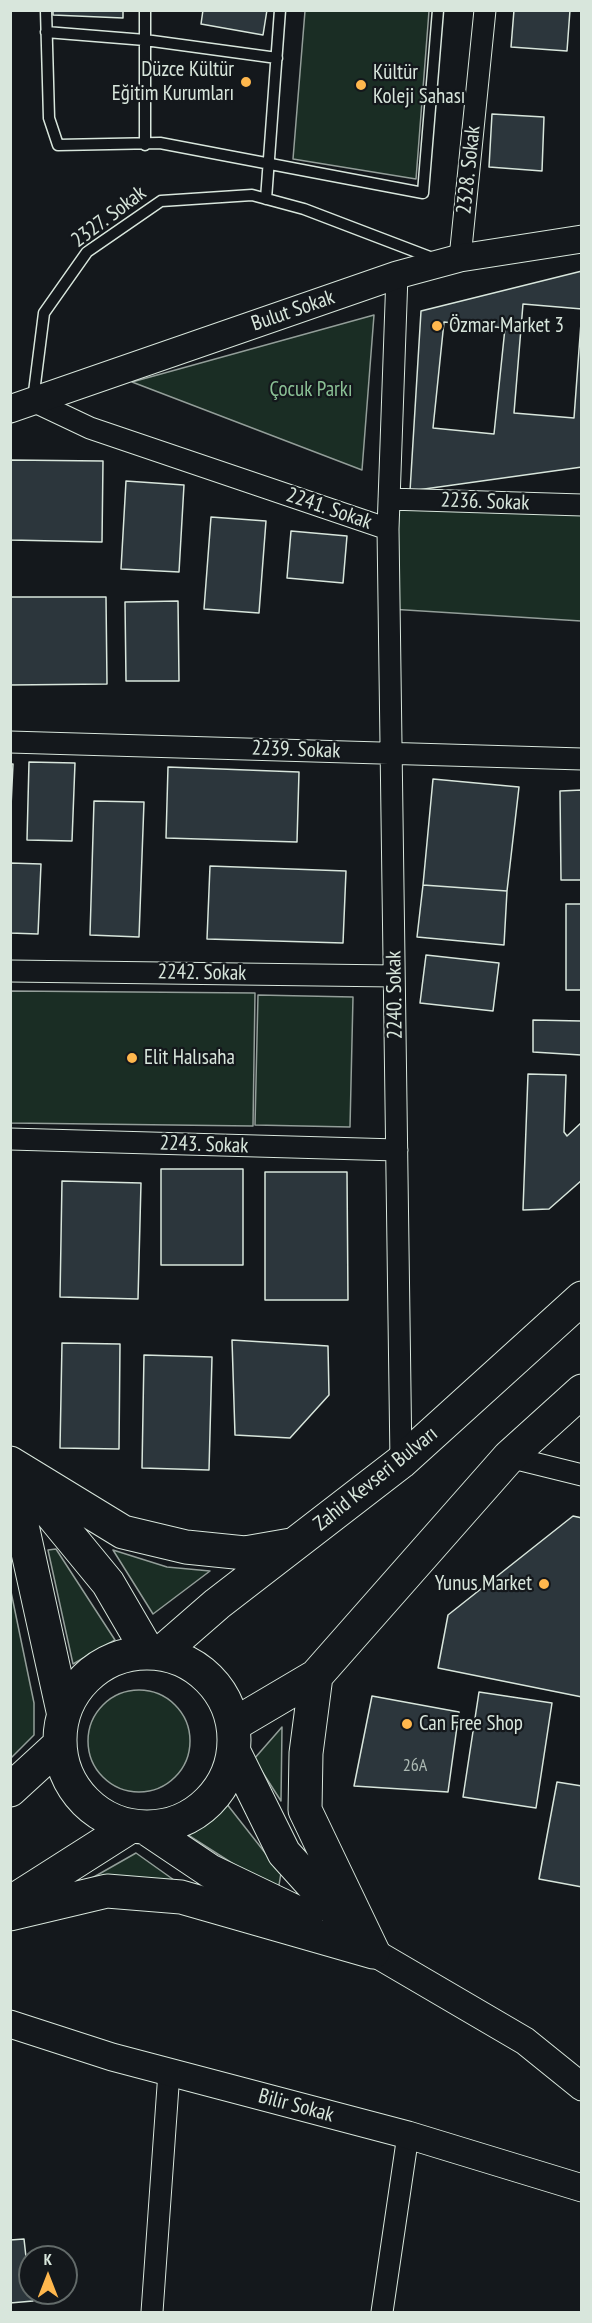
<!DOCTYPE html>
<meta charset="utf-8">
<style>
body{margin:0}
#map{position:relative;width:592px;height:2323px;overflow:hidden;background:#14181c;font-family:"PT Sans Narrow",sans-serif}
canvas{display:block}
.frame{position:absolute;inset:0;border:12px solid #d8e6dc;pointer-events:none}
.north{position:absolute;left:18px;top:2245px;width:60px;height:60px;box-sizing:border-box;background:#14181c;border:2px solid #626a69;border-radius:50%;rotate:0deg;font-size:16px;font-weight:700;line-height:24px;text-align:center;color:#d8e6dc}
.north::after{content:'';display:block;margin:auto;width:21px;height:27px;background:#ffb74d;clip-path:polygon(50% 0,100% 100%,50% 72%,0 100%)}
</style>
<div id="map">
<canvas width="592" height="2323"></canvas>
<div class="frame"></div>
<div class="north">K</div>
</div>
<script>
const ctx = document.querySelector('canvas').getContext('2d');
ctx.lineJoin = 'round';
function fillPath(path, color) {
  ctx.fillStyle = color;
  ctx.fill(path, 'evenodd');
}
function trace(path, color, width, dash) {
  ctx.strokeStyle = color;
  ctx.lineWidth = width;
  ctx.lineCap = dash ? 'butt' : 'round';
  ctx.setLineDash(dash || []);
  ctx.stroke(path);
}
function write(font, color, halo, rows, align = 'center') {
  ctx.font = font + ' "PT Sans Narrow",sans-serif';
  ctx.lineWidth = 4.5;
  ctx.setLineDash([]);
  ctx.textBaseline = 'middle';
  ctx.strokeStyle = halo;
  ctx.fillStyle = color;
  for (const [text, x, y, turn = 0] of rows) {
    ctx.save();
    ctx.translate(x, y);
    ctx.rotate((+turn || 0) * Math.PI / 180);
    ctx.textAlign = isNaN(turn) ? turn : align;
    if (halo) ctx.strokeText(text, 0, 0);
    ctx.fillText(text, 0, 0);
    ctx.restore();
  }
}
const green = new Path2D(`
 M305,11H429L416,179L293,159Z
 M374,315L362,470L132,382Z
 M389,499L581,505V621L390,609Z
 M11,991L255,993L253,1126L11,1123Z
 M258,995L353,997L350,1127L255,1125Z
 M56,1549L115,1640L73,1664L48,1550Z
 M113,1550L167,1567L210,1571L153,1614Z
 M10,1587L34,1703V1735L11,1758Z
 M88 1741a51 51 0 1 1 102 0a51 51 0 1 1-102 0Z
 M282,1727L281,1801L254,1759Z
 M226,1803L281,1873L279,1885L271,1888L188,1835Z
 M136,1853L174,1880L85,1882Z`);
const building = new Path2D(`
 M53,10H123V18L53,15Z
 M203,10H267L263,35L201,24Z
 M514,10H570L567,51L511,47Z
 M492,114L544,117L542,171L489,167Z
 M582,271V467L410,491L421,311Z
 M523,304L582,309L574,418L514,413Z
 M444,322L505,328L494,434L433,428Z
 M10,460L103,461L102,542L10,540Z
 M126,481L184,485L179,572L121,569Z
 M211,517L266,521L259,613L204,609Z
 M291,531L347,536L343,583L287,578Z
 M10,597H106L107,684L10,685Z
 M178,601L179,681H126L125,602Z
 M29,762L75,763L72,841L27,840Z
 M10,764H13L10,828Z
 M168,767L299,772L297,842L166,838Z
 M433,779L519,787L507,891L423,885Z
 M582,790V880H561L560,791Z
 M94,801L144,802L139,937L90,935Z
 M10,863L41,864L38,934L10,933Z
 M210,866L346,871L343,943L207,939Z
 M423,885L507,891L504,945L417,937Z
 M566,904H582V990H566Z
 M426,955L499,963L493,1011L420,1003Z
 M533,1020L582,1021V1061L581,1055L533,1052Z
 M528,1074L566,1075L564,1132L567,1136L582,1122V1180L549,1209L523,1210Z
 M161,1169H243V1265H161Z
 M265,1172H347L348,1300H265Z
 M62,1181L141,1183L138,1299L60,1297Z
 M232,1340L328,1346L329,1395L290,1438L235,1435Z
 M62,1343L120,1344L119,1449L60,1448Z
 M144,1355L212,1357L209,1470L142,1468Z
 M573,1516L582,1518V1697L438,1668L448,1615Z
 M479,1692L552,1703L536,1808L463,1797Z
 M372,1696L459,1712L448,1792L354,1786Z
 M557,1782L582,1786V1887L539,1879Z
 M24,2239L30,2293H32L33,2301L10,2303V2240Z`);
const service = new Path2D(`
 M46,10L49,118L58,145L160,143L423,193L438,10
 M46,32L145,40L277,58
 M145,145V10
 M266,199L280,10
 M33,400L44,313L87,252L161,201L252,195L304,209L435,259`);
const minor = new Path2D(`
 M460,258L485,10
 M33,401L90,428L388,529L397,275
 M389,499L582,505
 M388,529L401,1462
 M10,742L582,759
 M10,971L394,976
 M10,1139L397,1150
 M509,1457L582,1475
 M152,2312L169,2072
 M382,2312L408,2135`);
const tertiary = new Path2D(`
 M10,409L397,275L460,258L582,239
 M373,1952L525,2041L582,2087
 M10,2024L112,2057L408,2135L582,2188`);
const primary = new Path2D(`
 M10,1463L123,1532L186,1547L245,1553L291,1545
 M10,1471L63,1711
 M25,1482L108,1583L147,1650
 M163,1651L217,1604L401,1462L582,1298
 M60 1740a87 87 0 1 1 174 0a87 87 0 1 1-174 0Z
 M316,1676L306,1753L305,1810L373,1952
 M233,1725L316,1676L509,1457L582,1391
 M234,1752L284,1853L348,1924
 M10,1790L58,1746
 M146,1828L210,1871L306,1917
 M10,1903L131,1826
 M10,1914L107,1891L181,1897L373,1952`);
const markers = [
 [246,82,6,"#ffb74d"],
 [361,85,6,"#ffb74d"],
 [437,326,6,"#ffb74d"],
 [132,1058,6,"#ffb74d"],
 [544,1584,6,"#ffb74d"],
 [407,1724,6,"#ffb74d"]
];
const numberNames = [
 ["26A",415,1766]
];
const poiNames = [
 ["Düzce Kültür",234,70,"right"],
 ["Eğitim Kurumları",234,94,"right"],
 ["Kültür",373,73],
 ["Koleji Sahası",373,97],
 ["Özmar Market 3",449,326],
 ["Elit Halısaha",144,1058],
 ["Yunus Market",532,1584,"right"],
 ["Can Free Shop",419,1724]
];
const streetNames = [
 ["2328. Sokak",469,170,-84],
 ["2327. Sokak",109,217,-37],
 ["Bulut Sokak",293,311,-19],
 ["2236. Sokak",485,502,2],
 ["2241. Sokak",329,509,19],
 ["2239. Sokak",296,750,2],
 ["2242. Sokak",202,973,1],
 ["2240. Sokak",395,995,-91],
 ["2243. Sokak",204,1145,2],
 ["Zahid Kevseri Bulvarı",376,1479,-39],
 ["Bilir Sokak",296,2106,15]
];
const parkNames = [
 ["Çocuk Parkı",311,390]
];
fillPath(green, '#1a2d24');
trace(green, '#939e99', 1.5);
fillPath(building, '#2c363c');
trace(building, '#d8e6dc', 1.5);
trace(service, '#d8e6dc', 13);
trace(minor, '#d8e6dc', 23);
trace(tertiary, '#d8e6dc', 29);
trace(primary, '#d8e6dc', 35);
trace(service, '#14181c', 10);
trace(minor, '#14181c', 21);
trace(tertiary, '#14181c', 27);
trace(primary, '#14181c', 33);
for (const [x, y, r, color] of markers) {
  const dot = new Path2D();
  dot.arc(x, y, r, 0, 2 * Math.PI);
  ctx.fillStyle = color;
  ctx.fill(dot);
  trace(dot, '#14181c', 2);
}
write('18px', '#adbab4', null, numberNames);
write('21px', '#d8e6dc', '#14181c', poiNames, 'left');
write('21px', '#d8e6dc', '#14181c', streetNames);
write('21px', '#8ac095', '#14181c', parkNames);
</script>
